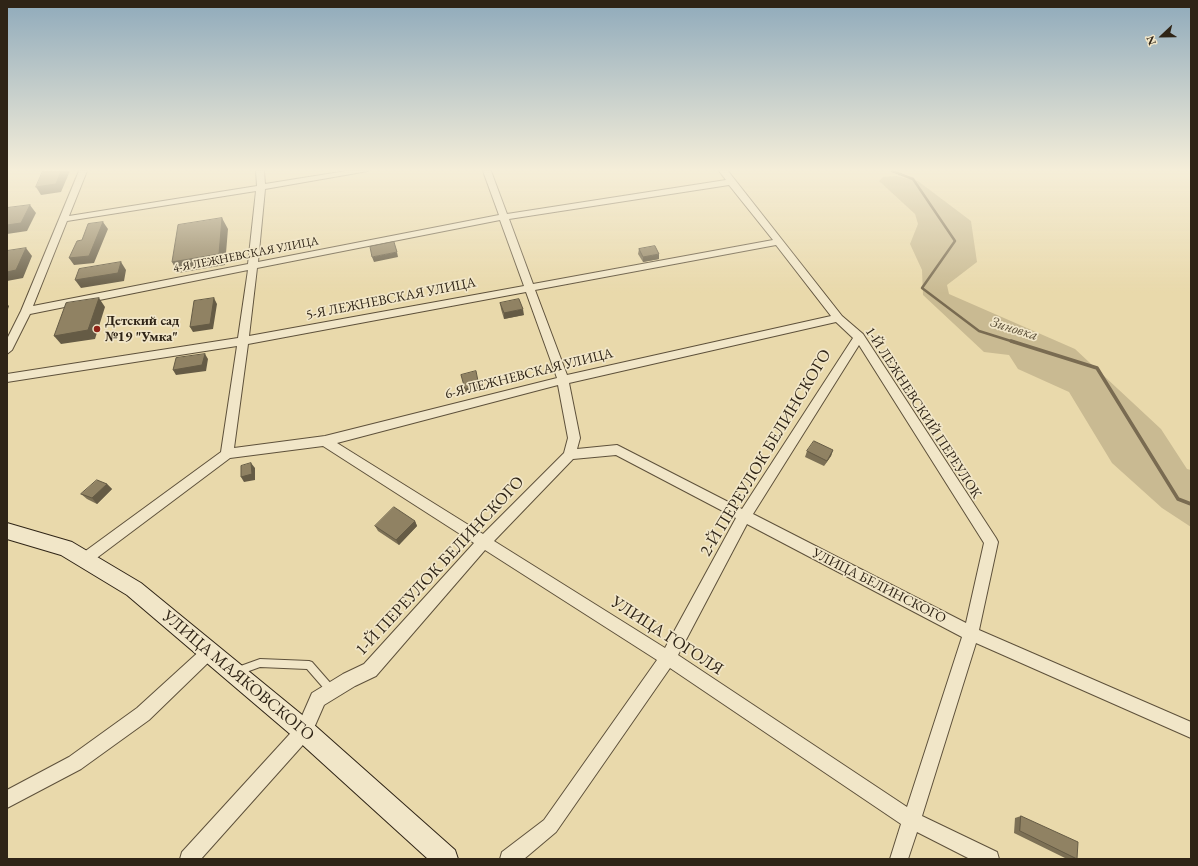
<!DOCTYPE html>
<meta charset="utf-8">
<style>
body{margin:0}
#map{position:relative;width:1198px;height:866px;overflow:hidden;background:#e9d9ab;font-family:"EB Garamond",serif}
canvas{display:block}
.frame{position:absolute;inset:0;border:8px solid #2f2416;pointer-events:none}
.north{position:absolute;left:1142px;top:16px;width:40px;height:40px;-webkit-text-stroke:3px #f1e6c8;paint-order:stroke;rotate:248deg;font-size:11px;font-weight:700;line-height:16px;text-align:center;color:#2f2416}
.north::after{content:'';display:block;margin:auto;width:14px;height:18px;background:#2f2416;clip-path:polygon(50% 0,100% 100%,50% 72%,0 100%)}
</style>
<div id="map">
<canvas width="1198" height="866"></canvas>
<div class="frame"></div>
<div class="north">N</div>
</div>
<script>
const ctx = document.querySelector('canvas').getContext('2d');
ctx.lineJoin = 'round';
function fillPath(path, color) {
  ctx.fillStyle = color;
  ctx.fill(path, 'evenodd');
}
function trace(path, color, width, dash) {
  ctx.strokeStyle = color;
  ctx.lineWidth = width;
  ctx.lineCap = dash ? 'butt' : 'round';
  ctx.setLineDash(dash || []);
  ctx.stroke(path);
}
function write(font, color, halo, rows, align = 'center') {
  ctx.font = font + ' "EB Garamond",serif';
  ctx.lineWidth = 3.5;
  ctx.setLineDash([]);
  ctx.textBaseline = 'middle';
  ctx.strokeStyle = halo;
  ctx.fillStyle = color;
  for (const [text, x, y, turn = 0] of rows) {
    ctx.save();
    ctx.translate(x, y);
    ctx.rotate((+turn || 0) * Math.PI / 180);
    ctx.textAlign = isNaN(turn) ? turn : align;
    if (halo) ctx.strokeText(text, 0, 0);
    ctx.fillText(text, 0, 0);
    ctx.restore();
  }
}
const green = new Path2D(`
 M897,176L918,181L971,221L977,262L947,285L949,294L1075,349L1161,429L1187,469L1191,470V527L1162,508L1112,463L1069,392L1018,369L1009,355L984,352L923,295L922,270L910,244L918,224L915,214L879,181L883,177Z`);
const streamFar1 = new Path2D(`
 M892,171L913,179L955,241L922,288L979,331L1014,342`);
const stream = new Path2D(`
 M1011,341L1097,368L1178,499L1191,504`);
const service = new Path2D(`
 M260,659L309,661L312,662L333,686L334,689L333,692L330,693L327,692L307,669L260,667L238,675L235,674L234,671L235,668Z`);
const minor = new Path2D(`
 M79,171H87L69,216L257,186L256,171H264L265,184L346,171H368L265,189L258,262L499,215L483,171H491L507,214L726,180L719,171H728L842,316L863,334L996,538L998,542L979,630L1191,722V738L976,643L922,816L997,852L999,859H970L917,832L908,859H890L901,824L670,668L556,832L524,859H500L502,852L544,820L657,660L485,550L376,676L355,686L324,705L310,737L201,859H180L182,852L298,725L312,693L343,674L364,664L474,543L323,446L230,458L90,563L85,565L80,563L78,559L80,555L221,452L237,346L7,382V374L238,338L248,270L30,314L12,350L7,354V339L21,311ZM729,185L773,240L533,284L509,219ZM256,191L248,264L33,306L67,221ZM500,220L524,286L249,336L257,268ZM776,245L831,316L567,375L535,290ZM526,292L557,378L325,436L234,448L248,344ZM836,322L853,338L742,509L621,447L617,445L577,449L580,438L569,383ZM859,345L984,543L966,623L753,514ZM558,385L568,438L564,453L483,534L337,443ZM616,455L736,518L665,648L494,541L573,459ZM747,524L962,637L907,807L678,655Z
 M209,644L214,647L217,652L214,657L149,720L81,769L7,808V790L69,757L137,708L204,647Z`);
const secondary = new Path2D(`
 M7,523L72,542L141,583L312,723L455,850L458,859H428L296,739L127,595L61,555L7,539Z`);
const wall = new Path2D(`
 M639,249L659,259L643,262L638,254Z
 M500,303L524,315L504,319L501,309Z
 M833,450L831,456L824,466L805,457L807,451Z
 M107,484L112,489L97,504L87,499L81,494Z
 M415,521L417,526L399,545L378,531L375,526Z
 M1021,816L1077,859H1067L1014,833L1015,818Z`);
const shadedWall = new Path2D(`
 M61,171H70L61,192L41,195L36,187Z
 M30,205L36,213L27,231L7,234V225Z
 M222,218L228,229L225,265L178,273L172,262Z
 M103,222L108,229L94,263L74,265L69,258Z
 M26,248L32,256L23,278L7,281V272Z
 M397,252L398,257L374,262L372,257Z
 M659,254V259L643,262V257Z
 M121,262L126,270L124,281L81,288L75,280Z
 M99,298L105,307L95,339L61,344L54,336Z
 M214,298L217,304L213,329L193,332L190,327Z
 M7,304L9,306L7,312Z
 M523,309L524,315L504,319V313Z
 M205,354L208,359L206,371L176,375L173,370Z
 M479,386L480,391L466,394L465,389Z
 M833,450L831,456L824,466L827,461Z
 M251,463L255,468V480L244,482L241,477Z
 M107,484L112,489L97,504L92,498Z
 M415,521L417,526L399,545L396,540Z`);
const building = new Path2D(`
 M43,171H61L56,184L36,187Z
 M30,205L21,223L7,225V208Z
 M222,218L219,254L172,262L178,225Z
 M103,222L89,256L69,258L77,241L82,240L88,224Z
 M394,242L397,252L372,257L370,247Z
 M655,246L659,254L643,257L639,249Z
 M26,248L16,270L7,272V251Z
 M121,262L118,273L75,280L79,269Z
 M99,298L88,330L54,336L66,303Z
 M214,298L210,324L190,327L194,301Z
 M519,299L523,309L504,313L500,303Z
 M205,354L202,365L173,370L176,358Z
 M476,371L479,386L465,389L461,375Z
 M814,441L833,450L827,461L807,451Z
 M251,463L252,474L241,477V466Z
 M97,480L107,484L92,498L81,494Z
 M394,507L415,521L396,540L375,526Z
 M1021,816L1078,842L1077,859L1020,831Z`);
const markers = [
 [97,329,4,"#8f2418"]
];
const farStreetnames = [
 ["4-Я ЛЕЖНЕВСКАЯ УЛИЦА",246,255,-11]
];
const streetNames = [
 ["5-Я ЛЕЖНЕВСКАЯ УЛИЦА",391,299,-11],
 ["6-Я ЛЕЖНЕВСКАЯ УЛИЦА",529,374,-14],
 ["1-Й ЛЕЖНЕВСКИЙ ПЕРЕУЛОК",923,413,57],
 ["УЛИЦА БЕЛИНСКОГО",879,586,27]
];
const poiNames = [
 ["Детский сад",105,321],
 ["№19 \"Умка\"",105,337]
];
const waterNames = [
 ["Зиновка",1014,329,17]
];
const nearStreetnames = [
 ["2-Й ПЕРЕУЛОК БЕЛИНСКОГО",766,453,-59],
 ["1-Й ПЕРЕУЛОК БЕЛИНСКОГО",440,566,-47],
 ["УЛИЦА ГОГОЛЯ",667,636,33],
 ["УЛИЦА МАЯКОВСКОГО",238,676,40]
];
fillPath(green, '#c9ba92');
trace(streamFar1, '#796b51', 2.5);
trace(stream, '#796b51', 3.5);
trace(service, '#5e513b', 2);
trace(minor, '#5e513b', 2);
trace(secondary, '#2f2416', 2);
fillPath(service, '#f1e6c8');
fillPath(minor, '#f1e6c8');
fillPath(secondary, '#f1e6c8');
fillPath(wall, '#7c7055');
fillPath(shadedWall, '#655b45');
fillPath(building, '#908263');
trace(building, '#655b45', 1);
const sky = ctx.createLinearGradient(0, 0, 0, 293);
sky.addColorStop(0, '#8faabb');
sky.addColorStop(0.58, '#f5eed9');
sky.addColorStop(1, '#f5eed900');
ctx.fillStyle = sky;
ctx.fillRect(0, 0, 1198, 293);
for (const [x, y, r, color] of markers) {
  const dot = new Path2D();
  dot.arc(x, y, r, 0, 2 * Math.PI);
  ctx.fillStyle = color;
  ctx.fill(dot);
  trace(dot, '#f1e6c8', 1.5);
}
write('12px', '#2f2416', '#f1e6c8', farStreetnames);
write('14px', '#2f2416', '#f1e6c8', streetNames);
write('bold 14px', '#2f2416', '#f1e6c8', poiNames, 'left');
write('italic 15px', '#5a4e38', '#f1e6c8', waterNames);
write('17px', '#2f2416', '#f1e6c8', nearStreetnames);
</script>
